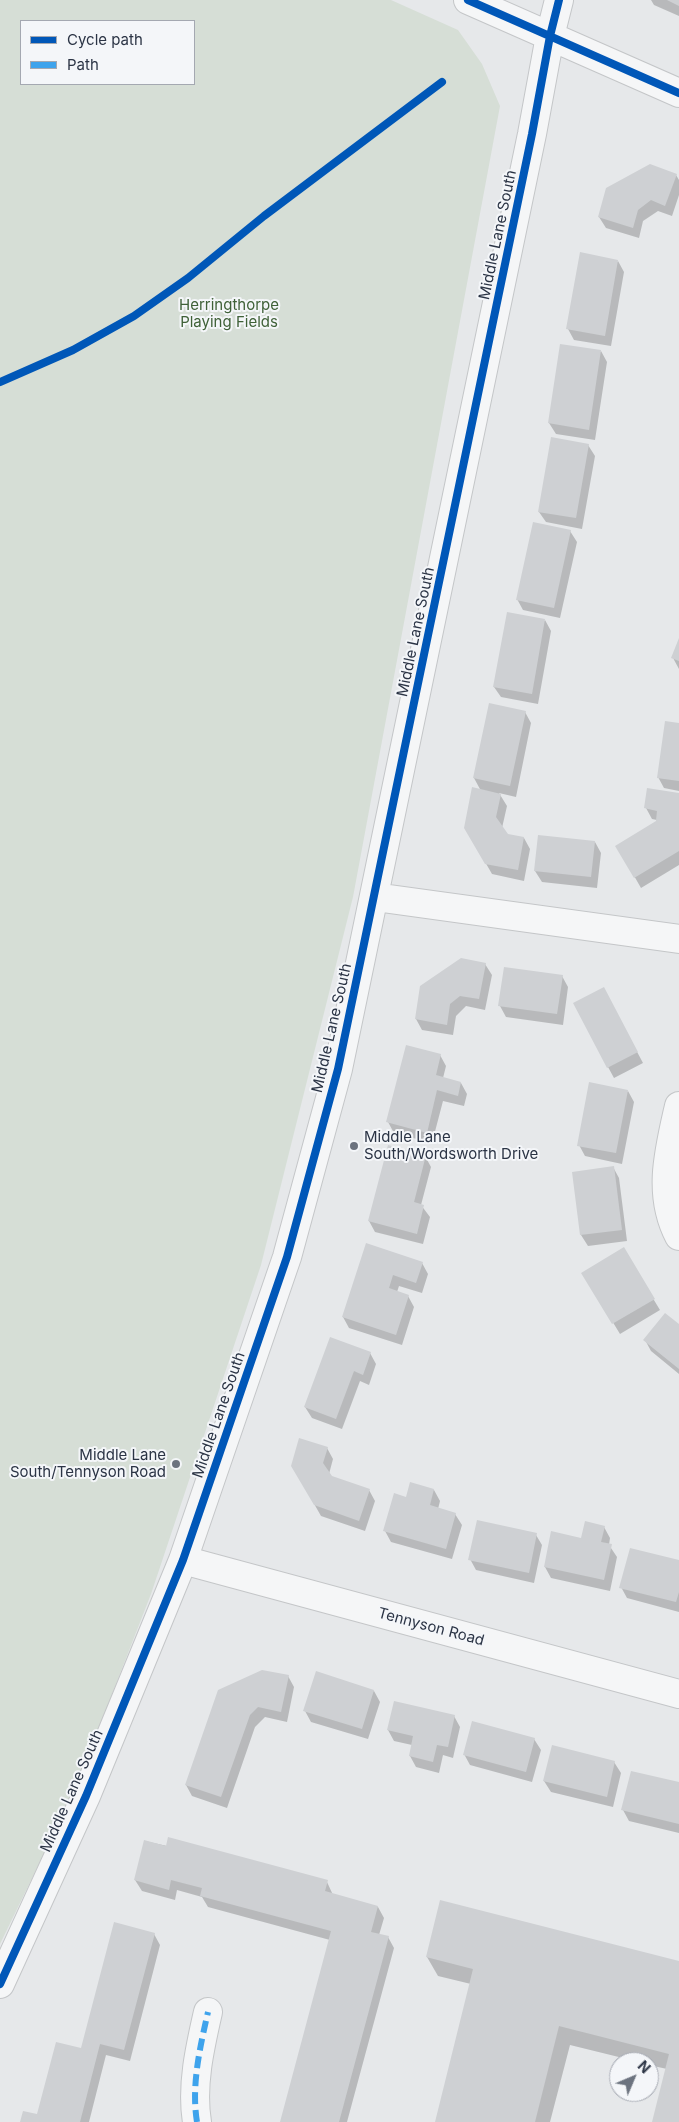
<!DOCTYPE html>
<style>
body{margin:0}
#map{position:relative;width:679px;height:2122px;overflow:hidden;background:#e6e8ea;font-family:Inter,sans-serif}
canvas{display:block}
.legend{position:absolute;left:20px;top:20px;width:175px;height:65px;box-sizing:border-box;background:#f4f6f9;border:1px solid #a4a8b1;margin:0;padding:6px 9px;list-style:none;font-size:15px;color:#2b3445}
.legend li{display:flex;align-items:center;gap:10px;height:25px}
.legend b{width:25px;border:1px solid #a4a8b1}
.north{position:absolute;left:609px;top:2052px;width:50px;height:50px;box-sizing:border-box;background:#f4f6f9;border:1px solid #a4a8b1;border-radius:50%;rotate:45deg;font-size:14px;font-weight:700;line-height:20px;text-align:center;color:#2b3445}
.north::after{content:'';display:block;margin:auto;width:18px;height:22px;background:#6c737f;clip-path:polygon(50% 0,100% 100%,50% 72%,0 100%)}
</style>
<div id="map">
<canvas width="679" height="2122"></canvas>
<ul class="legend">
<li><b style="height:6px;background:#0057b8"></b>Cycle path</li>
<li><b style="height:6px;background:#3ea3ec"></b>Path</li>
</ul>
<div class="north">N</div>
</div>
<script>
const ctx = document.querySelector('canvas').getContext('2d');
ctx.lineJoin = 'round';
function fillPath(path, color) {
  ctx.fillStyle = color;
  ctx.fill(path, 'evenodd');
}
function trace(path, color, width, dash) {
  ctx.strokeStyle = color;
  ctx.lineWidth = width;
  ctx.lineCap = dash ? 'butt' : 'round';
  ctx.setLineDash(dash || []);
  ctx.stroke(path);
}
function write(font, color, halo, rows, align = 'center') {
  ctx.font = font + ' Inter,sans-serif';
  ctx.lineWidth = 4;
  ctx.setLineDash([]);
  ctx.textBaseline = 'middle';
  ctx.strokeStyle = halo;
  ctx.fillStyle = color;
  for (const [text, x, y, turn = 0] of rows) {
    ctx.save();
    ctx.translate(x, y);
    ctx.rotate((+turn || 0) * Math.PI / 180);
    ctx.textAlign = isNaN(turn) ? turn : align;
    if (halo) ctx.strokeText(text, 0, 0);
    ctx.fillText(text, 0, 0);
    ctx.restore();
  }
}
const green = new Path2D(`
 M0,0H391L458,30L482,64L500,106L353,897L261,1265L151,1594L74,1792L0,1944ZM21,21H194V84H21Z`);
const shadow = new Path2D(`
 M651,0H679V16L654,5Z
 M676,175L679,180V195L672,216L658,211L643,221L639,238L606,228L599,217Z
 M618,261L624,272L611,346L574,340L568,329Z
 M601,351L607,362L595,440L556,434L549,423Z
 M588,445L595,456L582,529L546,522L539,512Z
 M570,531L577,542L560,618L523,610L517,599Z
 M545,620L551,631L538,704L501,697L494,687Z
 M679,641V669L673,658Z
 M525,712L531,723L516,797L499,793L507,806L502,828L507,835L524,838L530,849L524,881L492,874L465,827L481,791L474,778Z
 M679,724V791L664,788L658,777Z
 M679,794V865L641,888L617,846L657,822V820L652,819L646,808Z
 M595,842L601,853L597,888L542,882L535,871Z
 M485,964L492,975L485,1010L466,1006L456,1016L453,1035L422,1030L416,1019L421,987Z
 M562,976L568,987L563,1025L506,1017L500,1006Z
 M609,999L643,1063L614,1078L608,1067Z
 M440,1055L446,1066L443,1078L461,1083L467,1094L464,1106L443,1101L432,1143L394,1133L388,1122Z
 M628,1091L634,1102L622,1164L585,1156L579,1145Z
 M425,1156L431,1167L421,1205L430,1217L423,1244L375,1232L369,1221Z
 M613,1167L619,1178L627,1241L588,1246L581,1235Z
 M367,1245L422,1263L428,1274L422,1293L399,1286L397,1292L408,1296L414,1307L402,1345L349,1328L343,1317Z
 M623,1249L660,1310L620,1334L583,1273Z
 M679,1326V1374L651,1351L645,1340Z
 M370,1353L376,1364L369,1385L360,1381L342,1429L312,1418L305,1407Z
 M327,1448L333,1459L329,1474L332,1477L369,1490L375,1501L365,1531L321,1516L292,1465Z
 M434,1490L440,1501L438,1509L455,1514L462,1525L452,1559L391,1542L385,1531L407,1498Z
 M604,1527L610,1538L609,1545L617,1557L610,1591L551,1578L545,1567L582,1539Z
 M536,1535L542,1545L534,1583L476,1570L470,1559Z
 M679,1562V1612L627,1598L621,1587Z
 M288,1676L294,1687L287,1722L265,1717L255,1727L227,1808L192,1796L186,1785L219,1691Z
 M374,1691L380,1702L368,1739L311,1722L305,1711Z
 M454,1716L460,1727L453,1758L443,1755L439,1773L416,1767L410,1756L412,1745L394,1741L388,1730Z
 M534,1739L541,1750L532,1782L470,1765L464,1754Z
 M614,1762L621,1773L613,1807L551,1792L544,1781Z
 M679,1783V1833L629,1821L623,1810Z
 M145,1841L327,1882L333,1895L378,1907L384,1918L379,1935L388,1937L394,1948L347,2122H281L330,1940L208,1907L202,1897L177,1890L175,1900L142,1891L135,1880Z
 M154,1934L160,1945L130,2061L106,2055L89,2122H21L38,2116L82,2050Z
 M427,1957L679,1962V2122H653L667,2069L649,2065V2062H639L570,2045L550,2122H436L471,1984L438,1976Z`);
const building = new Path2D(`
 M667,0H679V6Z
 M650,164L677,174L665,206L651,200L638,210L633,228L598,217L606,188Z
 M580,252L618,260L605,336L566,329Z
 M560,344L601,350L589,430L548,423Z
 M551,437L589,444L576,518L538,512Z
 M533,522L571,530L554,608L516,600Z
 M507,612L545,619L532,694L493,687Z
 M679,638V661L671,658Z
 M489,703L526,711L510,786L473,778Z
 M665,721L679,723V781L657,778Z
 M472,787L501,794L496,817L508,834L524,837L518,870L485,864L464,828Z
 M647,788L679,793V851L634,878L615,846L656,821L657,811L644,808Z
 M538,835L595,841L591,877L534,871Z
 M461,958L486,963L479,999L460,996L450,1004L447,1025L415,1019L420,986Z
 M504,967L563,975L557,1014L498,1006Z
 M604,987L638,1052L607,1068L573,1003Z
 M406,1045L441,1054L436,1075L461,1082L458,1096L437,1090L427,1133L386,1122Z
 M589,1082L628,1090L616,1153L577,1146Z
 M388,1145L426,1155L414,1202L424,1205L417,1234L368,1221Z
 M614,1166L622,1230L580,1235L572,1172Z
 M366,1243L423,1262L416,1283L393,1275L389,1288L409,1295L396,1335L342,1317Z
 M624,1247L655,1299L612,1324L581,1273Z
 M665,1313L679,1324V1369L643,1340Z
 M330,1337L371,1352L363,1375L354,1371L336,1419L304,1407Z
 M299,1438L328,1447L323,1463L332,1476L370,1489L359,1521L314,1505L291,1466Z
 M410,1482L434,1489L430,1505L456,1513L446,1549L383,1531L394,1493L406,1497Z
 M477,1520L537,1533L529,1573L468,1560Z
 M585,1521L605,1526L601,1542L612,1544L604,1580L544,1567L551,1531L581,1538Z
 M630,1548L679,1560V1592L676,1602L619,1588Z
 M262,1670L289,1675L281,1712L258,1707L250,1715L221,1797L185,1785L218,1690Z
 M316,1671L374,1690L362,1729L303,1711Z
 M394,1701L455,1715L448,1747L437,1745L433,1762L409,1756L413,1736L387,1730Z
 M472,1721L535,1738L526,1772L463,1755Z
 M552,1745L615,1761L607,1797L543,1781Z
 M631,1771L679,1782V1824L621,1810Z
 M168,1837L328,1880L325,1891L378,1906L371,1932L389,1936L339,2122H280L331,1931L200,1896L202,1888L171,1880L169,1890L134,1880L144,1840L166,1846Z
 M440,1900L679,1961V2122H652L669,2054L559,2026L535,2122H435L473,1969L426,1957Z
 M114,1922L155,1933L124,2050L100,2044L80,2122H20L23,2111L37,2114L56,2042L81,2048Z`);
const street = new Path2D(`
 M468,0L679,93
 M375,897L679,939
 M679,1106C669,1150 657,1194 679,1236
 M183,1560L679,1694
 M0,1984L86,1796L183,1560L287,1257L338,1069L532,134L550,36L559,0
 M197,2122C191,2086 200,2047 208,2012`);
const quiet = new Path2D(`
 M197,2122C191,2086 200,2047 208,2012`);
const cycleway = new Path2D(`
 M468,0L679,93
 M0,382L73,350L134,316L188,278L264,216L442,82
 M0,1984L86,1796L183,1560L287,1257L338,1069L532,134L550,36L559,0`);
const markers = [
 [354,1146,5,"#6c737f"],
 [176,1464,5,"#6c737f"]
];
const streetNames = [
 ["Middle Lane South",498,235,-78],
 ["Middle Lane South",416,632,-78],
 ["Middle Lane South",332,1028,-77],
 ["Middle Lane South",219,1415,-71],
 ["Tennyson Road",431,1627,15],
 ["Middle Lane South",72,1791,-66]
];
const parkNames = [
 ["Herringthorpe",229,305],
 ["Playing Fields",229,322]
];
const poiNames = [
 ["Middle Lane",364,1137],
 ["South/Wordsworth Drive",364,1154],
 ["Middle Lane",166,1455,"right"],
 ["South/Tennyson Road",166,1472,"right"]
];
fillPath(green, '#d6ded6');
fillPath(shadow, '#0003');
fillPath(building, '#ced0d3');
trace(street, '#c4c6c8', 30);
trace(street, '#f5f6f7', 28);
trace(quiet, '#3ea3ec', 6, [12, 6]);
trace(cycleway, '#0057b8', 8);
for (const [x, y, r, color] of markers) {
  const dot = new Path2D();
  dot.arc(x, y, r, 0, 2 * Math.PI);
  ctx.fillStyle = color;
  ctx.fill(dot);
  trace(dot, '#f4f6f9', 2);
}
write('15px', '#2b3445', '#f4f6f9', streetNames);
write('15px', '#3f6138', '#f4f6f9', parkNames);
write('15px', '#2b3445', '#f4f6f9', poiNames, 'left');
</script>
